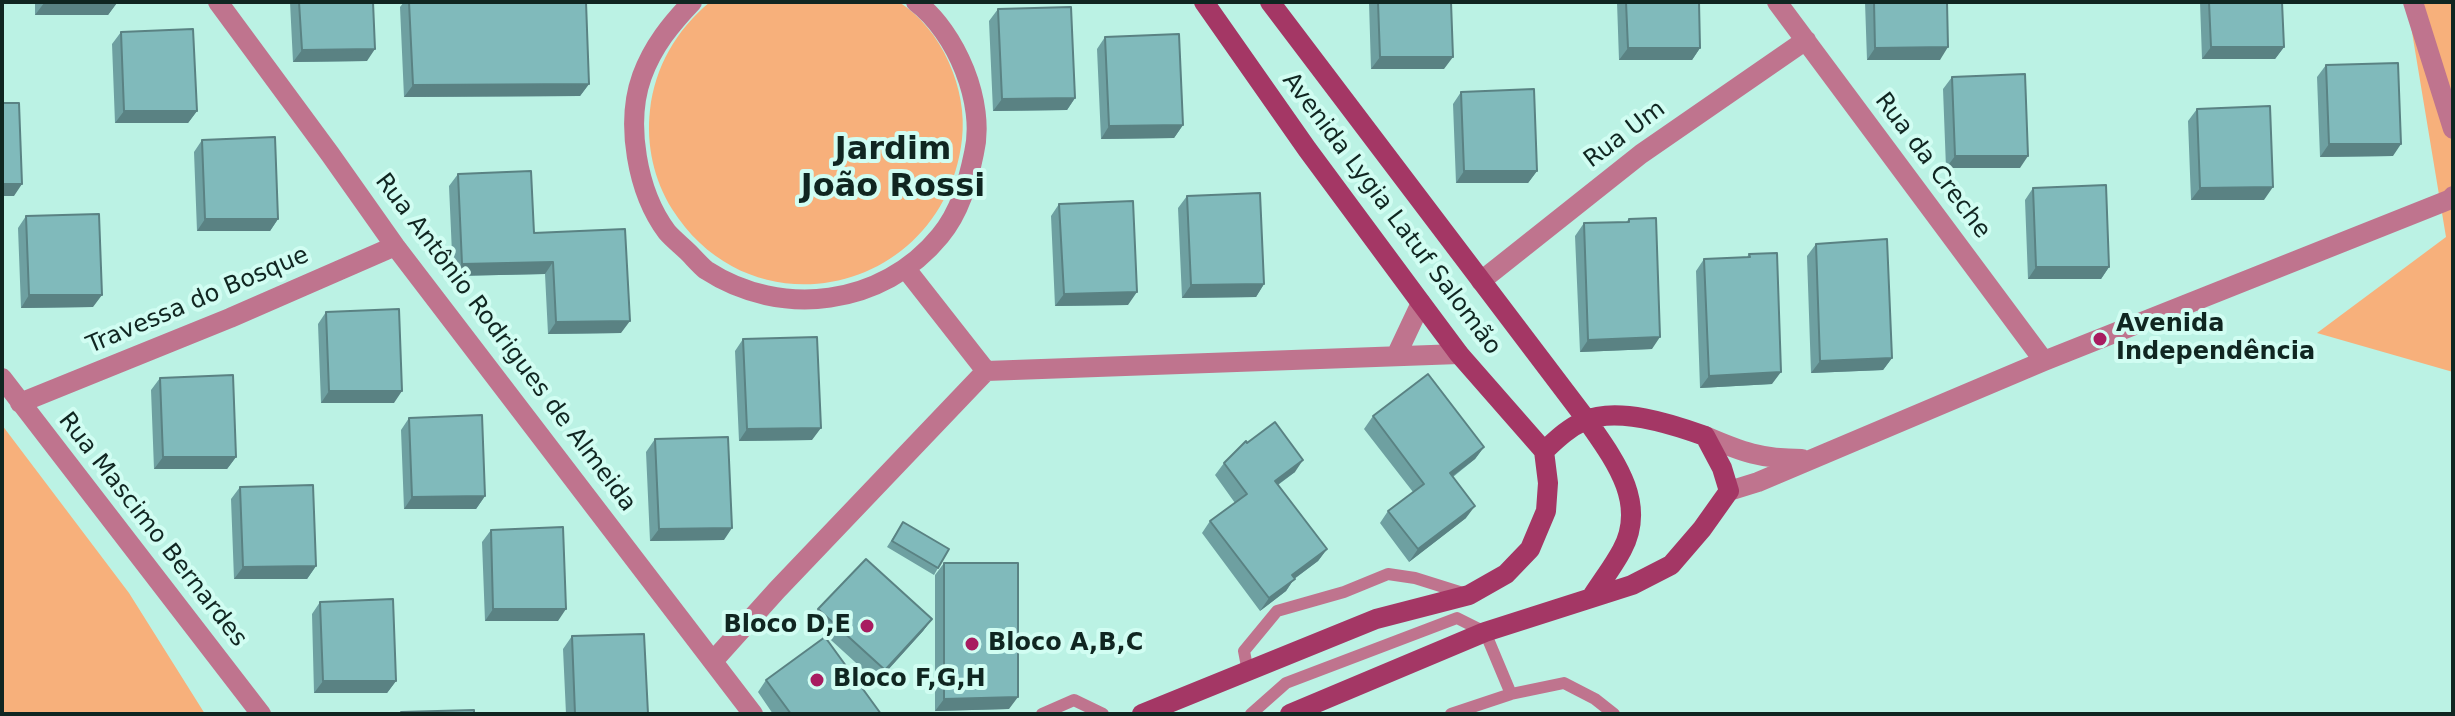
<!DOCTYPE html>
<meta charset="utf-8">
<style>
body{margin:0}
#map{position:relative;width:2455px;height:716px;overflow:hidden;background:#bbf2e4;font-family:"DejaVu Sans",sans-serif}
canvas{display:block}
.frame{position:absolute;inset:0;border:4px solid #102621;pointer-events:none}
</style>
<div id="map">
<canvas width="2455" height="716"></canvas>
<div class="frame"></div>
</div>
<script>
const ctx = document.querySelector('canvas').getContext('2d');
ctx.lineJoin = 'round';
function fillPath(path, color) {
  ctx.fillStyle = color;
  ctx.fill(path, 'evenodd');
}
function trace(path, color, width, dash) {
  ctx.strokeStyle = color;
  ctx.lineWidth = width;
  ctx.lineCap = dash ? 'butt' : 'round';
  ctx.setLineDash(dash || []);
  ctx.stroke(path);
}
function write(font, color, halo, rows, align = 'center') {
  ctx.font = font + ' "DejaVu Sans",sans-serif';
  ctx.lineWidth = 8;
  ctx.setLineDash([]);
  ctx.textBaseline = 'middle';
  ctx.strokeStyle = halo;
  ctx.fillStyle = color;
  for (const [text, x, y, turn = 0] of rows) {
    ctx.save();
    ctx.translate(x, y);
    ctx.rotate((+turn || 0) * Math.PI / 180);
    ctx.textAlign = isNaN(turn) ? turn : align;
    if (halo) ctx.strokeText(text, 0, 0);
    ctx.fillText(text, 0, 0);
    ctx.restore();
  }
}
const green = new Path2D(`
 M710,2H899C942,29 968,90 962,139C945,291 754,339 672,209C654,180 646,145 650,110C655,67 676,30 710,2Z
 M2407,2H2453V372L2317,333L2446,237Z
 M2,425L129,593L205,714H2Z`);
const lane = new Path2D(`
 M1248,672L1244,651L1277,611L1344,592L1388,574L1415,578L1466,594
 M1511,694L1564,683L1595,699L1614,714
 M1042,714L1074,700L1103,714
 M1251,714L1286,683L1457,618L1485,632L1511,694L1451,714`);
const street = new Path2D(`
 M218,2L330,154L395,246L753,714
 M692,2C671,24 653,46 642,76C625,123 637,192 667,232C673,239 682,246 689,253C694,258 700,265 706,270C781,319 883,306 940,236C960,212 968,182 974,153C986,103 956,32 916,2
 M1777,2L2044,361
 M2413,2L2453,129
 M906,269L986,371
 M1481,281L1641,154L1806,40
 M1396,356L1421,303
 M2,378L261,714
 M20,403L230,318L395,246
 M1705,436C1742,452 1761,459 1802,459
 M1729,491L1758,482L2044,361L2451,199L2453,196
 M714,660L777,590L986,371L1459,354`);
const secondary = new Path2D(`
 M1204,2L1307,149L1421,303L1459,354L1544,451
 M1270,2L1586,419C1613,458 1648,502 1622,550C1613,567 1601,582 1591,598
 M1142,714L1376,619L1469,595L1506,574L1530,549L1546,511L1548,483L1544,451
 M1290,714L1485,632L1632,585L1671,565L1702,529L1729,491L1722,468L1705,436C1672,424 1617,406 1584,421C1568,428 1556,440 1544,451`);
const wall = new Path2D(`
 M35,2H117L108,15H35Z
 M290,2H373L367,61L293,62Z
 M404,2H586L589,84L580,96L404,97L400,7Z
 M1369,2H1451L1444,69H1371Z
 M1617,2H1699L1700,48L1692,60H1619Z
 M1865,2H1947L1940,60H1867Z
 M2200,2H2282L2284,47L2275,59H2202Z
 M998,9L1075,98L1067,110L993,111L989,21Z
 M121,32L197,111L188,123H115L112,44Z
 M1105,37L1183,125L1174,138L1101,139L1097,49Z
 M2326,65L2393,156L2320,157L2317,77Z
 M1952,77L2020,168H1946L1943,89Z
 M1461,92L1537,171L1528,183H1456L1453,104Z
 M2197,109L2264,200H2191L2188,121Z
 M202,140L278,219L270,231H197L194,152Z
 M458,174L534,233L621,333L548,334L545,274L453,276L449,186Z
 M2033,188L2109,267L2101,279H2028L2025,200Z
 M1187,196L1264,284L1256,297L1182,298L1178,208Z
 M1059,204L1128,305L1055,306L1051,216Z
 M26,216L93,307L21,308L18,228Z
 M1629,219L1652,349L1580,352L1575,236L1584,223L1626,222Z
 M1816,244L1892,358L1883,370L1811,373L1807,256Z
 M1749,254L1772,384L1700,388L1696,271L1704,259L1747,257Z
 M326,312L394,403H321L318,324Z
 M743,339L812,440L739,441L735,351Z
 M160,378L236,457L227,469H154L151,390Z
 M1373,416L1484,447L1475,459L1453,477L1466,518L1409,562L1380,523L1388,511L1413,492L1364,429Z
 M409,418L485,496L476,509H404L401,430Z
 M655,439L724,540L650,541L646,452Z
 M1247,443L1295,472L1278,485L1327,549L1318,561L1294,579L1286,591L1260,611L1202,533L1210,521L1235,503L1215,475L1224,463Z
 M240,487L316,566L307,579H234L231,499Z
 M903,522L938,568L934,575L887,547Z
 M491,530L558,621H485L482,542Z
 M944,563L1009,709L935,711V575Z
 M320,602L396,681L387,693H314L312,614Z
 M818,609L932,619L923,631L877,682L810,621Z
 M572,636L648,714H566L563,649Z
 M766,680L881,714H773L758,692Z`);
const shadedWall = new Path2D(`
 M44,3H117L108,15H35Z
 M1948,47L1940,60H1867L1875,48Z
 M2211,47H2284L2275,59H2202Z
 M1628,48H1700L1692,60H1619Z
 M375,49L367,61L293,62L302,50Z
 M1380,57H1453L1444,69H1371Z
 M589,84L580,96L404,97L413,85Z
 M1075,98L1067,110L993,111L1002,99Z
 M124,111H197L188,123H115Z
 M1183,125L1174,138L1101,139L1109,126Z
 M2329,144H2401L2393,156L2320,157Z
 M1955,156H2028L2020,168H1946Z
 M1464,171H1537L1528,183H1456Z
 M2,184H22L14,196H2Z
 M2273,187L2264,200H2191L2200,188Z
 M205,219H278L270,231H197Z
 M553,262L545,274L453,276L462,264Z
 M2036,267H2109L2101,279H2028Z
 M1264,284L1256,297L1182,298L1191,285Z
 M1137,292L1128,305L1055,306L1064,294Z
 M29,295H102L93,307L21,308Z
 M630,321L621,333L548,334L556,322Z
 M1660,337L1652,349L1580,352L1588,340Z
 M1892,358L1883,370L1811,373L1820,361Z
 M1781,372L1772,384L1700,388L1709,376Z
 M329,391H402L394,403H321Z
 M821,428L812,440L739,441L747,429Z
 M1484,447L1475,459L1441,485L1450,473Z
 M163,457H236L227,469H154Z
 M1303,460L1295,472L1266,493L1275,481Z
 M485,496L476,509H404L412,497Z
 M1475,506L1466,518L1409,562L1418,549Z
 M732,528L724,540L650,541L659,529Z
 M1327,549L1318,561L1294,579L1286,591L1260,611L1269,598L1292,575Z
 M316,566L307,579H234L243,567Z
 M493,609H566L558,621H485Z
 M932,619L923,631L877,682L885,670Z
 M323,681H396L387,693H314Z
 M1018,697L1009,709L935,711L944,699Z`);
const building = new Path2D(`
 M44,2H117V3H44Z
 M299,2H373L375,49L302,50Z
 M409,2H586L589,84L413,85Z
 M1378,2H1451L1453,57H1380Z
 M1626,2H1699L1700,48H1628Z
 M1874,2H1947L1948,47L1875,48Z
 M2209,2H2282L2284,47H2211Z
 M1071,7L1075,98L1002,99L998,9Z
 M193,29L197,111H124L121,32Z
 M1179,34L1183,125L1109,126L1105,37Z
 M2398,63L2401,144H2329L2326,65Z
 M2025,74L2028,156H1955L1952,77Z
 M1534,89L1537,171H1464L1461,92Z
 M2,103H19L22,184H2Z
 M2270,106L2273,187L2200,188L2197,109Z
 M275,137L278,219H205L202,140Z
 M531,171L534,233L625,229L630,321L556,322L553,262L462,264L458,174Z
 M2106,185L2109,267H2036L2033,188Z
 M1260,193L1264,284L1191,285L1187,196Z
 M1133,201L1137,292L1064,294L1059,204Z
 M99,214L102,295H29L26,216Z
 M1656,218L1660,337L1588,340L1584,223L1629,222V219Z
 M1887,239L1892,358L1820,361L1816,244Z
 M1777,253L1781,372L1709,376L1704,259L1750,257L1749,254Z
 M399,309L402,391H329L326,312Z
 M817,337L821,428L747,429L743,339Z
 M1428,374L1484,447L1450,473L1475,506L1418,549L1388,511L1424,484L1373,416Z
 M233,375L236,457H163L160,378Z
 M482,415L485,496L412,497L409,418Z
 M1275,422L1303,460L1275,481L1327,549L1292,575L1295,579L1269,598L1210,521L1247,494L1224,463L1246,441L1247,443Z
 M728,437L732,528L659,529L655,439Z
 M313,485L316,566L243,567L240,487Z
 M903,522L949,549L938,568L892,541Z
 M563,527L566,609H493L491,530Z
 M866,559L932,619L885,670L818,609Z
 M944,563H1018V697L944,699Z
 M393,599L396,681H323L320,602Z
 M644,634L648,714H575L572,636Z
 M825,637L881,714H791L766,680Z
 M474,710V714H401V712Z`);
const markers = [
 [2100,339,8,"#a81c60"],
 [867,626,8,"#a81c60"],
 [972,644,8,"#a81c60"],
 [817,680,8,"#a81c60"]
];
const streetNames = [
 ["Rua Um",1625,135,-37],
 ["Rua da Creche",1932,166,53],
 ["Avenida Lygia Latuf Salomão",1391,214,53],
 ["Travessa do Bosque",198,301,-23],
 ["Rua Antônio Rodrigues de Almeida",505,343,53],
 ["Rua Mascimo Bernardes",152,530,52]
];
const poiNames = [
 ["Avenida",2116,325],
 ["Independência",2116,353],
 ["Bloco D,E",851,626,"right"],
 ["Bloco A,B,C",988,644],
 ["Bloco F,G,H",833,680]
];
const districtNames = [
 ["Jardim",893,151],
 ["João Rossi",893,188]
];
fillPath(green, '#f7b07b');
trace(lane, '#bf748e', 12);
trace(street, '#bf748e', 20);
trace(secondary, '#a43765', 20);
fillPath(wall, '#6ea0a1');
fillPath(shadedWall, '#5a8283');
fillPath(building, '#80babb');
trace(building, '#5a8283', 2);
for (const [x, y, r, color] of markers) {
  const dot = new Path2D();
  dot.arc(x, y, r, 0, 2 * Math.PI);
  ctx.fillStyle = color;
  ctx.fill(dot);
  trace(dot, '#d1fdf2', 3);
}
write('24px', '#102621', '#d1fdf2', streetNames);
write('bold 24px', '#102621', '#d1fdf2', poiNames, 'left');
write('bold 32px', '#102621', '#d1fdf2', districtNames);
</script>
